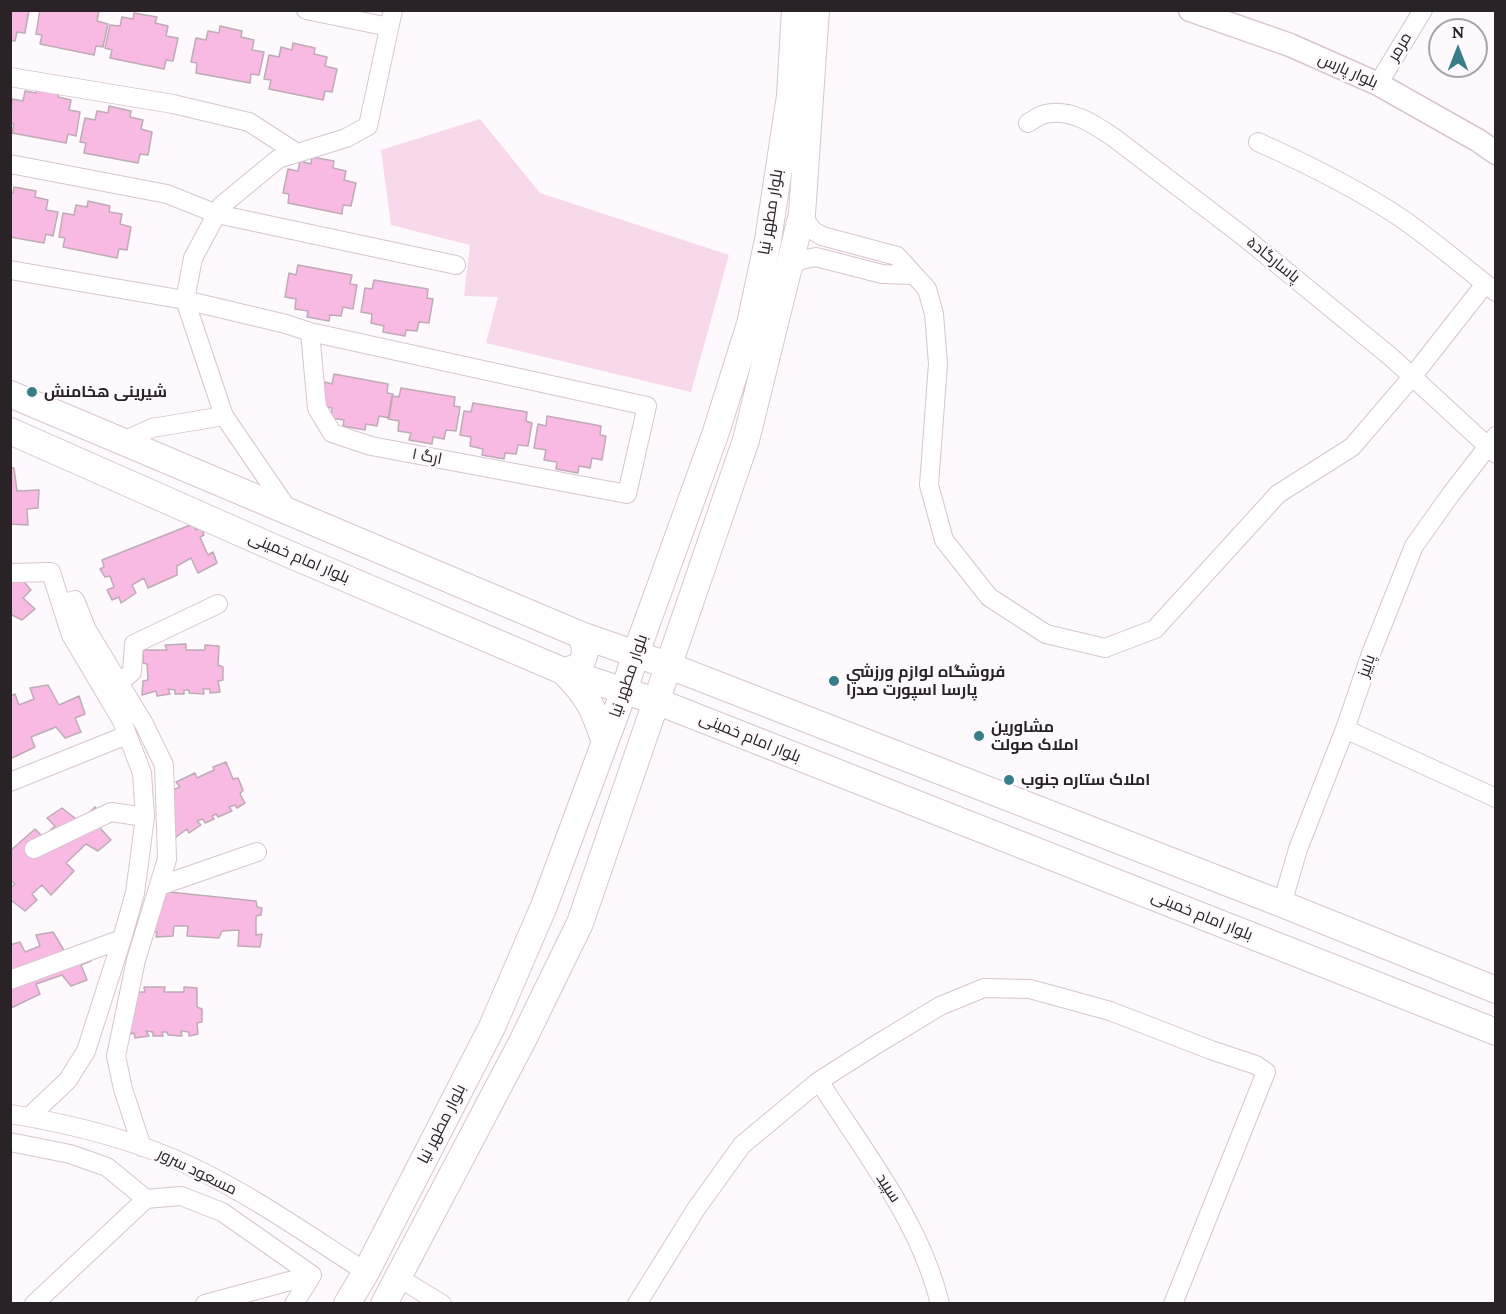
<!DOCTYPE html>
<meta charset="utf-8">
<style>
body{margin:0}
#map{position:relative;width:1506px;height:1314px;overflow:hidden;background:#fdf9fc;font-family:Lora,serif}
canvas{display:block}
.frame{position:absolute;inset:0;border:12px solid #292226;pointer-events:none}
.north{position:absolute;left:1428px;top:18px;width:60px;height:60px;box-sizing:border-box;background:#fdf9fc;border:2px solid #a8a3a6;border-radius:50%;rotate:0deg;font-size:16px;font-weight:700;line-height:24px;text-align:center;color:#292226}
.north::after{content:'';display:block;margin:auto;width:21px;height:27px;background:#387d8a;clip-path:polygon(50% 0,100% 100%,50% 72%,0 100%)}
</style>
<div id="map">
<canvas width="1506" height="1314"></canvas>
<div class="frame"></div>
<div class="north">N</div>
</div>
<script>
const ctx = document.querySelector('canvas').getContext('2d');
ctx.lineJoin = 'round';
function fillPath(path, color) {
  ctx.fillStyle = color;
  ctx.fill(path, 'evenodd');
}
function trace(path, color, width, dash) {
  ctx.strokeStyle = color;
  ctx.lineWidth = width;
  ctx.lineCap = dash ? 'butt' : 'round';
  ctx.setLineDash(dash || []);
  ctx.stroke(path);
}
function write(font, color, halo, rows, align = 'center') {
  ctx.font = font + ' Lora,Cairo,serif';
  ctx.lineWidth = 5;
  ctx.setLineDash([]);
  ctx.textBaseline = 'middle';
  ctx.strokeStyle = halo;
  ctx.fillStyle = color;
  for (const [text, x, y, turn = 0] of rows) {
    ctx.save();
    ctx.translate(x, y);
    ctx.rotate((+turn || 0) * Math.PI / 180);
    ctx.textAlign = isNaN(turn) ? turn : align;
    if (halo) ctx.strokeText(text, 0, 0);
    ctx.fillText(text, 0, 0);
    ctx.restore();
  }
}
const green = new Path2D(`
 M480,119L540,193L729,255L691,392L486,343L498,297L464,296L470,245L391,225L381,150Z`);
const building = new Path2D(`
 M10,10H29L25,33L17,32L15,41L10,40Z
 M40,10L99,11L97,21L108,24L103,47L96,46L94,55L40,44L42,35L36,34Z
 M134,13L157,17L155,23L168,26L166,36L178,38L173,61L166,60L164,69L110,58L112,50L105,48L110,25L120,26L122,17L133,19Z
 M220,26L242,31L241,37L254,40L252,50L264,52L259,75L251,74L250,83L196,73L197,63L191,62L196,38L206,40L208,31L219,33Z
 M293,43L315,48L314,54L327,57L325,66L337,69L332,92L325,91L323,100L269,89L271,80L264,79L269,55L279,57L281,47L292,50Z
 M37,87L59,91L58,97L71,100L69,110L80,112L76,136L68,134L66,143L12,133L14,124L10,123L12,99L23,101L25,91L36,93Z
 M109,106L131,111L130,117L143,120L141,129L152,132L148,155L140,154L138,163L84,153L86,143L80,142L85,118L95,120L97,111L108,113Z
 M312,157L334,161L333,168L346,171L344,180L356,183L351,206L343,205L342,214L288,203L289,194L283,193L288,169L298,171L300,161L311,164Z
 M14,187L36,191L35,197L48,200L46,210L58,212L53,236L46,234L44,243L10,237V193H13Z
 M88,201L110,206L109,212L122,214L120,224L131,227L127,250L119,249L117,258L63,247L65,238L59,237L63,213L74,215L76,205L87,207Z
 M298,265L352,275L350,284L357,285L353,309L343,307L341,316L330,315L329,321L307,317L308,311L295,309L296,299L285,297L289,273L296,275Z
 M374,280L428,289L427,298L433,299L429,323L419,322L417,331L406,330L405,336L383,332L384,326L371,323L372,314L361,312L365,288L372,289Z
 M334,374L388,384L387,393L393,394L389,418L379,416L377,426L366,424L365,430L343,426L344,420L331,418L332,408L321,406L325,382L332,384Z
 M401,388L455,397L454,406L460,407L456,431L446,430L444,439L433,437L432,444L409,440L411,433L398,431L399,421L388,419L392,396L399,397Z
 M473,403L527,412L526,421L532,423L528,446L518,445L516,454L505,453L504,459L482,455L483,449L470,446L471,437L460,435L464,411L471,412Z
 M547,416L601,426L600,435L606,436L602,460L592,458L590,468L579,466L578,473L556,469L557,462L544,460L546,450L534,448L538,424L546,426Z
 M10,468H14L17,491L39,490L38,508L27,509L28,525L10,524Z
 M193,524L196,530L201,527L204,535L200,537L208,555L213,552L217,563L198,573L191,558L177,566V575L148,588L144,578L132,585L136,593L121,603L119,597L112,600L107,590L114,587L110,576L105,577L100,569L104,567L102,560Z
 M19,576L31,590L23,598L35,609L22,620L10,614V585Z
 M186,644V650H205V645L219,646L218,665L223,667V680L218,681L220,692L210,693V689H203L204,694L189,693V690H184V694H175V690L168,689L170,694L157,696L156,691L142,695L143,681L148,680L147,664L143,663V650H167L165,645Z
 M48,685L59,705L79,696L85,714L75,718L81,732L65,738L56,727L31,737L35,747L10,759V696L15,694L19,705L34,699L30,688Z
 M226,762L233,779L238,778L243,790L240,794L245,803L237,808L235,805L229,807L232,811L218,817L216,814L212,816L214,819L205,823L203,819L197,821L201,825L189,833L187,829L176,837L171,825L175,821L158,796L180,787L176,782L195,773L197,778L214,770L213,767Z
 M95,807L108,821L100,828L111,840L98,851L86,844L66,863L74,871L51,895L42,885L32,894L37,900L25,911L12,901L10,903V888L15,884L10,880V851L35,829L43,837L55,826L47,818L62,808L80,822Z
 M159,891L256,901L257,907L262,908L261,915L256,916V935L262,934L260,947L238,946L239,930L222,931L219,938L187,936L188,926H174L173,936L156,937L157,932L149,931Z
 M53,932L65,952L84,944L91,961L81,965L87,980L71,986L62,975L36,984L40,994L11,1008L10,945L20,942L25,952L40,946L36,935Z
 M144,987H165L164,992H184V987L197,988V1007L202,1009V1022L197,1023L198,1034L189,1036V1032L181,1031L182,1036L168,1035L167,1032H162L163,1036H153V1032L146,1031L149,1036L135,1038L134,1033L121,1037L122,992H145Z`);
const minor = new Path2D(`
 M306,10L389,27
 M10,77L173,104L249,122L297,153
 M1378,84L1423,10
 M1028,123C1033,120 1040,115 1045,114C1070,108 1094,124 1113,137L1243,236L1391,357L1496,454
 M1258,142C1307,164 1356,188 1401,218C1434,241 1464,267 1496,292
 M10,164L167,194L217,214L456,265
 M802,214L812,230L822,236L897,256L927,289L934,314L938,364L929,485L944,540L989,597L1046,634L1105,648L1155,629L1278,494L1352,447L1412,377L1485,284
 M789,267L801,260L816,257L882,274L914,275
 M10,270L185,300L286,324L310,332L647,406L627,494L371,446L332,433L317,408L310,332
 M121,442L152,428L224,416
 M289,511L224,416L185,300L193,258L221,206L278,159L346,138L368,126L393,10
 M10,573L51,572L61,604
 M119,683L132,672L134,644L218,604
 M1345,729L1496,798
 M10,782L127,735
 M34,849L111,812L145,817
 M159,886L257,852
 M1282,904L1298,849L1345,729L1372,651L1414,546L1451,494L1496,436
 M10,980L122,939
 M819,1081C864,1152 920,1221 940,1304
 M10,1114C72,1124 133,1139 190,1166C252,1195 308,1235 366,1272
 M29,1117L68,1080L86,1051L122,939L135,893L145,817L142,773L122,721L71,635L61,604L75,600L87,630L144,724L164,765L167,859L136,960L116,1056L123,1089L142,1147
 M10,1142L70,1154L107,1167L146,1199
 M399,1278L442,1304
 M34,1304L146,1199L181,1196L222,1212L312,1275L294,1304
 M205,1304L312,1275
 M637,1304L696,1209L742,1145L819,1081L874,1046L940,1006L984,988L1030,989L1110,1011L1211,1050L1256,1065L1266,1072L1173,1304`);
const tertiary = new Path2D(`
 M1190,10L1290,45L1378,84L1479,141L1496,153`);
const secondary = new Path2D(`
 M10,394L581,635L667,665L1282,904L1496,990
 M10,431L277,549L563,671L656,701L1496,1032
 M581,635C586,648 587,654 579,667L563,671C589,697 593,708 605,742
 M347,1304L366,1272L492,1027L544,906L624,691L636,653L716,432L750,324L768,240L790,96L795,10
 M384,1304L522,1042L580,923L746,440L802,214L816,10`);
const markers = [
 [32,392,6,"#387d8a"],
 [834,681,6,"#387d8a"],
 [979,736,6,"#387d8a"],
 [1009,780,6,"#387d8a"]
];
const streetNames = [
 ["مرمر",1400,47,-59],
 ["بلوار پارس",1348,71,24],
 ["بلوار مطهر نیا",771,212,-81],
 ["پاسارگاد۵",1273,260,39],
 ["ارگ ۱",427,457,11],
 ["بلوار امام خمینی",299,558,23],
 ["پاییز",1367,666,-71],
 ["بلوار مطهر نیا",629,676,-71],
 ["بلوار امام خمینی",750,738,22],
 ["بلوار امام خمینی",1202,916,22],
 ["بلوار مطهر نیا",442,1124,-63],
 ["مسعود سرور",197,1172,26],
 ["سپید",888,1188,57]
];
const poiNames = [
 ["شیرینی هخامنش",44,392],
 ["فروشگاه لوازم ورزشي",846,672],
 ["پارسا اسپورت صدرا",846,690],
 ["مشاورین",991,727],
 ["املاک صولت",991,745],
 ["املاک ستاره جنوب",1021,780]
];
fillPath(green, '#f8d8eb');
fillPath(building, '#f8bae2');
trace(building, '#beabb6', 1.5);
trace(minor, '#d8c5d1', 20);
trace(tertiary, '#d8c5d1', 25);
trace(secondary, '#d8c5d1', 28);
trace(minor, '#fff', 18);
trace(tertiary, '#fff', 22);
trace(secondary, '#fff', 26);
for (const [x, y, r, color] of markers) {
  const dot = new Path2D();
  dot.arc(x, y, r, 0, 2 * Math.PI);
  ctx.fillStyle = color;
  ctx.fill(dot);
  trace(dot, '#fdf9fc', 2);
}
write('16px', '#292226', '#fdf9fc', streetNames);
write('bold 16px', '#292226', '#fdf9fc', poiNames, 'left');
</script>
